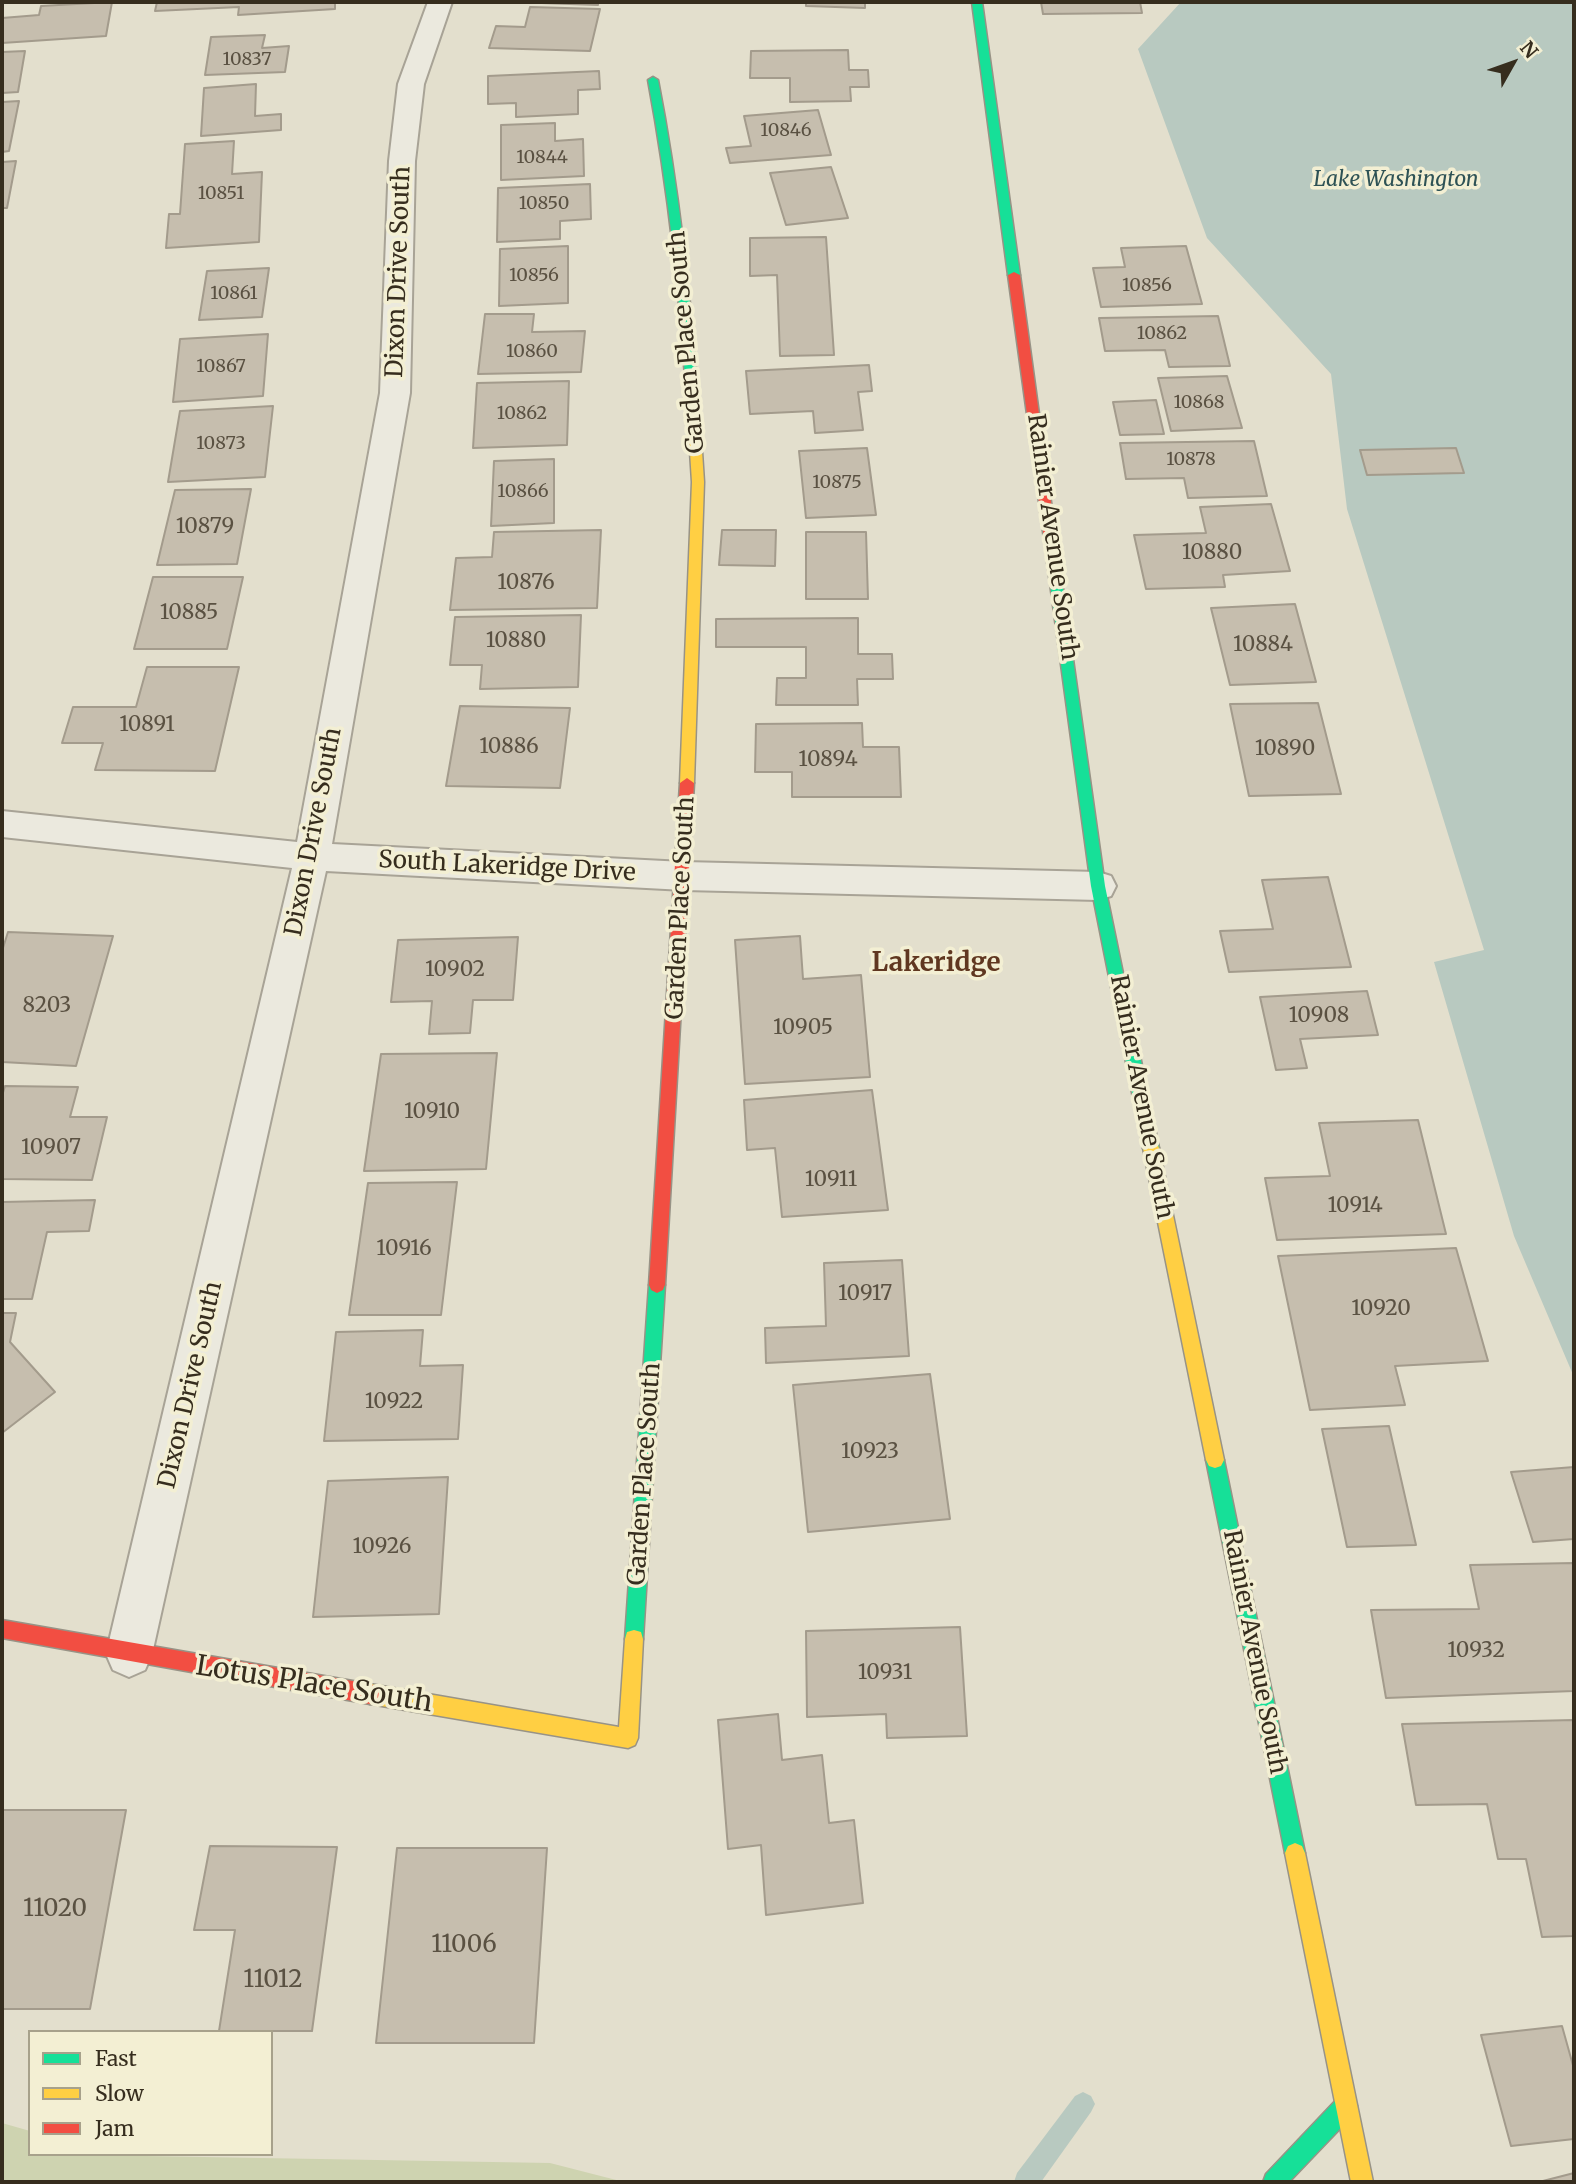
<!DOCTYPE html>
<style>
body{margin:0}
#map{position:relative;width:1576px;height:2184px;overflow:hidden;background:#e3dfcd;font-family:Merriweather,serif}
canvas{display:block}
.frame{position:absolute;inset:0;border:4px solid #362d1e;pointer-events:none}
.legend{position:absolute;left:28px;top:2030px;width:245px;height:126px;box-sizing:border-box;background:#f3efd3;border:2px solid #a7a18b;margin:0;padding:9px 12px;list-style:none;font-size:21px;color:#362d1e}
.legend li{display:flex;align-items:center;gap:14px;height:35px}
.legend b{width:35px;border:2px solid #a7a18b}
.north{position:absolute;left:1478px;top:28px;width:70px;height:70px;-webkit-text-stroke:5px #f3efd3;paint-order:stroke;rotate:50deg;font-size:19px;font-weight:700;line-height:28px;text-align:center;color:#362d1e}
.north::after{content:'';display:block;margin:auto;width:24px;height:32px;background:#362d1e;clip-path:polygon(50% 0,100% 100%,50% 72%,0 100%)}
</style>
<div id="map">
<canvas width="1576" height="2184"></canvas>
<div class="frame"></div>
<ul class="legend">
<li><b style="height:9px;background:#16e098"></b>Fast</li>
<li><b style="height:9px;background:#ffcf43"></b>Slow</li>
<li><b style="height:9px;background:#f24e42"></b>Jam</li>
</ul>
<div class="north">N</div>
</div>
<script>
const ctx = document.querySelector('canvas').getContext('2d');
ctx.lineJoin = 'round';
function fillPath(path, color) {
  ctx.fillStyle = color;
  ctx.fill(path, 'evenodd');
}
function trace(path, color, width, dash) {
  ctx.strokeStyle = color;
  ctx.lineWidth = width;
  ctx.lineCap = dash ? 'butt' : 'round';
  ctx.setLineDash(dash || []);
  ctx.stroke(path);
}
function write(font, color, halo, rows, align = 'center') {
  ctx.font = font + ' Merriweather,serif';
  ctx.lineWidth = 7;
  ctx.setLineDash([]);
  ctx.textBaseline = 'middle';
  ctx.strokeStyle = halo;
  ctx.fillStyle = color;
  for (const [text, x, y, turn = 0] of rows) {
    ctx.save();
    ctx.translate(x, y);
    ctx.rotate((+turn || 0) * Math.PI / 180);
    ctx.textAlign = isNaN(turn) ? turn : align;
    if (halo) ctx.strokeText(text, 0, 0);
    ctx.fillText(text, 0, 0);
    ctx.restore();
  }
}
const green = new Path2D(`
 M2,2123L30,2131V2154L550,2163L624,2182H2Z`);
const water = new Path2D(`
 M1181,2H1574V1377L1514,1236L1434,962L1484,950L1347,509L1331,374L1207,238L1138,49Z`);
const stream = new Path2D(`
 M1083,2092L1091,2096L1095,2104L1091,2112L1041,2182H1014L1017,2173L1075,2096Z`);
const building = new Path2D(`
 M112,2L106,36L2,43V18L39,15L41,6Z
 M157,2H335V9L238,15L239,7L155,11Z
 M513,2H598V5Z
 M806,2H865V8L806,6Z
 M1041,2H1140L1142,13L1043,14Z
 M530,7L600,9L590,51L489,48L496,26L525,27Z
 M265,35L262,48L289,46L285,72L205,75L211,37Z
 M848,50L849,70H868L869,87H850L851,101L790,102V78H750L751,51Z
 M25,51L18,92L2,93V52Z
 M599,71L600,89L578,90V114L516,117V103L488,104V76Z
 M256,84L255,116L281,114V130L201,136L204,88Z
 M19,101L9,151L2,152V102Z
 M818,110L831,155L730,163L726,148L751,146L744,116Z
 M555,123V141L583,139L584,176L501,180V125Z
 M234,141L232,174L262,172L259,242L166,248L169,214H180L185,144Z
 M16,161L7,208H2V162Z
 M831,167L848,218L786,225L770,173Z
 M590,184L591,219L560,221V239L497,242L498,188Z
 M826,237L834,355L780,356L777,275L750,276V238Z
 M568,246V303L499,306L500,249Z
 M1186,246L1202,304L1101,307L1093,268L1125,267L1121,248Z
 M269,268L262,317L199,320L207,271Z
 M485,314H534L532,332L585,331L581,372L478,374Z
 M1218,316L1230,366L1169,367L1165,350L1105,351L1099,318Z
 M268,334L263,396L173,402L180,339Z
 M869,365L872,391L858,392L863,430L815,433L813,411L750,414L746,371Z
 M1227,376L1242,428L1171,431L1158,378Z
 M569,381L567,445L473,448L477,383Z
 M1156,400L1164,434L1120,435L1113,402Z
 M273,406L265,477L168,482L180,411Z
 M1254,441L1267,496L1188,498L1184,478L1126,479L1120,443Z
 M867,448L876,515L806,518L799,451Z
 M1456,448L1464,473L1367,475L1360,450Z
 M554,459V523L491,526L494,461Z
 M251,489L237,564L157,565L175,490Z
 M1271,504L1290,571L1223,575L1225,587L1146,589L1134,535L1206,533L1200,507Z
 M601,530L597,608L450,610L456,558L492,557L494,532Z
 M722,530H776L775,566L719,565Z
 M806,532H866L868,599H806Z
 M153,577H243L227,649H134Z
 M1295,604L1316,682L1230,685L1211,608Z
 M581,615L578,687L480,689L482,665H450L455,617Z
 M858,618V654H892L893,679H857L858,705H776L777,678H806V647H716V619Z
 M147,667H239L215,771L95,770L103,743H62L73,707H136Z
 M1318,703L1341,794L1249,796L1230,704Z
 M460,706L570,708L560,788L446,786Z
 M862,723L863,747H899L901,797H792V772H755L756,724Z
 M1328,877L1351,967L1229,972L1220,931L1273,929L1262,880Z
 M8,932L113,936L76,1066L2,1062V951Z
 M800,936L803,979L861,975L870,1077L745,1084L735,940Z
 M518,937L513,1000H473L470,1033L429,1034L432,1001L391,1002L398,940Z
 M1367,991L1378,1035L1300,1039L1307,1068L1276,1070L1260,997Z
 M497,1053L486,1169L364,1171L381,1054Z
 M5,1086L78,1087L70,1117H107L92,1180L2,1179V1096Z
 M872,1090L888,1210L782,1217L775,1148L747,1150L744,1100Z
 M1418,1120L1446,1234L1277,1240L1265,1178L1330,1176L1319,1123Z
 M457,1182L441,1315H349L368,1183Z
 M95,1200L89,1231L47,1232L32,1299H2V1202Z
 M1456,1248L1488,1361L1395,1366L1405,1405L1310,1410L1278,1256Z
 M902,1260L909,1356L766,1363L765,1328L826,1326L824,1263Z
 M2,1313H16L10,1342L55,1392L2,1433Z
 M423,1330L420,1366L463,1365L458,1439L324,1441L336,1332Z
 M930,1374L950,1519L808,1532L793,1385Z
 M1389,1426L1416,1545L1347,1547L1322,1429Z
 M1574,1467V1539L1533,1542L1511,1472Z
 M448,1477L439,1614L313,1617L328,1481Z
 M1574,1563V1691L1386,1698L1371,1610L1479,1609L1470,1565Z
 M960,1627L967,1736L887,1738L886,1714L807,1717L806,1631Z
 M778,1714L782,1760L822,1755L829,1823L854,1820L863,1903L766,1915L761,1845L728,1849L718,1720Z
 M1574,1720V1936L1542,1937L1526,1859H1498L1487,1804L1416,1805L1402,1724Z
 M2,1810H126L90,2009H2Z
 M210,1846L337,1847L312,2031H219L235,1930H194Z
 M397,1848H547L534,2043H376Z
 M1562,2026L1574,2069V2139L1511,2146L1481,2035Z
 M1574,2173V2182H1539Z`);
const street = new Path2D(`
 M428,2H452L424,84L415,161L410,393L332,844L684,862L1098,872L1111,876L1116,886L1111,896L1098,900L684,890L326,871L152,1654L145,1670L129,1677L113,1670L106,1654L292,868L2,837V811L297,842L380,393L389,161L398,84Z`);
const fast = new Path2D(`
 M972,2H982L1020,275L1014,278L1008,275Z
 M653,77L658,80C681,198 693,316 701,436L695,440L689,436C682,316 670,198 648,80Z
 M1051,542L1057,546L1105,886L1159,1148L1157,1153L1151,1155L1145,1153L1143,1148L1091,886L1045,546Z
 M657,1277L663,1280L665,1285L643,1639L641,1646L634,1648L627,1646L625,1639L649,1285L651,1280Z
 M1215,1452L1221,1454L1224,1460L1305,1853L1302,1860L1295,1863L1288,1860L1285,1853L1206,1460L1209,1454Z
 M1346,2095L1354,2098L1357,2106L1354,2114L1289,2182H1263L1266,2174L1338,2098Z`);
const slow = new Path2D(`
 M695,432L701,436L704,482L694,783L687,788L680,783L692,482L689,436Z
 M1151,1141L1157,1143L1159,1148L1224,1460L1221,1466L1215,1468L1209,1466L1206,1460L1143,1148L1145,1143Z
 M634,1630L641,1632L643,1639L638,1738L635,1745L628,1748L370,1704L363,1701L360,1694L363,1687L370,1684L619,1727L625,1639L627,1632Z
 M1295,1843L1302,1846L1305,1853L1373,2182H1351L1285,1853L1288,1846Z`);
const jam = new Path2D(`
 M1014,272L1020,275L1057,546L1051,550L1045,546L1008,275Z
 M687,778L694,783L665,1285L663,1290L657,1293L651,1290L649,1285L680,783Z
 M2,1620L370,1684L377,1687L380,1694L377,1701L370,1704L2,1638Z`);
const farNumbernames = [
 ["10837",247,60],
 ["10846",786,131],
 ["10844",542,158],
 ["10851",221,194],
 ["10850",544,204],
 ["10856",534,276],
 ["10856",1147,286],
 ["10861",234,294],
 ["10862",1162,334],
 ["10860",532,352],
 ["10867",221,367],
 ["10868",1199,403],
 ["10862",522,414],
 ["10873",221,444],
 ["10878",1191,460],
 ["10875",837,483],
 ["10866",523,492]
];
const farWaternames = [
 ["Lake Washington",1396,180]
];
const numberNames = [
 ["10879",205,527],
 ["10880",1212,553],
 ["10876",526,583],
 ["10885",189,613],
 ["10880",516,641],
 ["10884",1263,645],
 ["10891",147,725],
 ["10886",509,747],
 ["10890",1285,749],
 ["10894",828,760],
 ["10902",455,970],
 ["8203",47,1006],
 ["10908",1319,1016],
 ["10905",803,1028],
 ["10910",432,1112],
 ["10907",51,1148],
 ["10911",831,1180],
 ["10914",1355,1206],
 ["10916",404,1249],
 ["10917",865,1294],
 ["10920",1381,1309],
 ["10922",394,1402],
 ["10923",870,1452],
 ["10926",382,1547],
 ["10932",1476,1651],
 ["10931",885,1673]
];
const streetNames = [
 ["Dixon Drive South",399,272,-88],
 ["Garden Place South",687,342,-95],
 ["Rainier Avenue South",1052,537,82],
 ["Dixon Drive South",314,832,-79],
 ["South Lakeridge Drive",507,867,3],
 ["Garden Place South",681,908,-87],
 ["Rainier Avenue South",1141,1097,79],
 ["Dixon Drive South",191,1385,-77],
 ["Garden Place South",645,1474,-86],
 ["Rainier Avenue South",1254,1652,79]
];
const nearNumbernames = [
 ["11020",55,1909],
 ["11006",464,1945],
 ["11012",273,1980]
];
const neighbourhoodNames = [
 ["Lakeridge",936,964]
];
const nearStreetnames = [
 ["Lotus Place South",314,1685,9]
];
fillPath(green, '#ced3b0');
fillPath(water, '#b8c9c0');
fillPath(stream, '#b8c9c0');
fillPath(building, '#c6beae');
trace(building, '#a39b8c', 2);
trace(street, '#a8a396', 4);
trace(fast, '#989386', 3);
trace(slow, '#989386', 3);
trace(jam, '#989386', 3);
fillPath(street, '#ebe9de');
fillPath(fast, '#16e098');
fillPath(slow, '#ffcf43');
fillPath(jam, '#f24e42');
write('18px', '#5a5142', null, farNumbernames);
write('italic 21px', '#2e5255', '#f3efd3', farWaternames);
write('21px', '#5a5142', null, numberNames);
write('24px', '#362d1e', '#f3efd3', streetNames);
write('24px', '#5a5142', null, nearNumbernames);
write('bold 26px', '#603720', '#f3efd3', neighbourhoodNames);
write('28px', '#362d1e', '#f3efd3', nearStreetnames);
</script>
